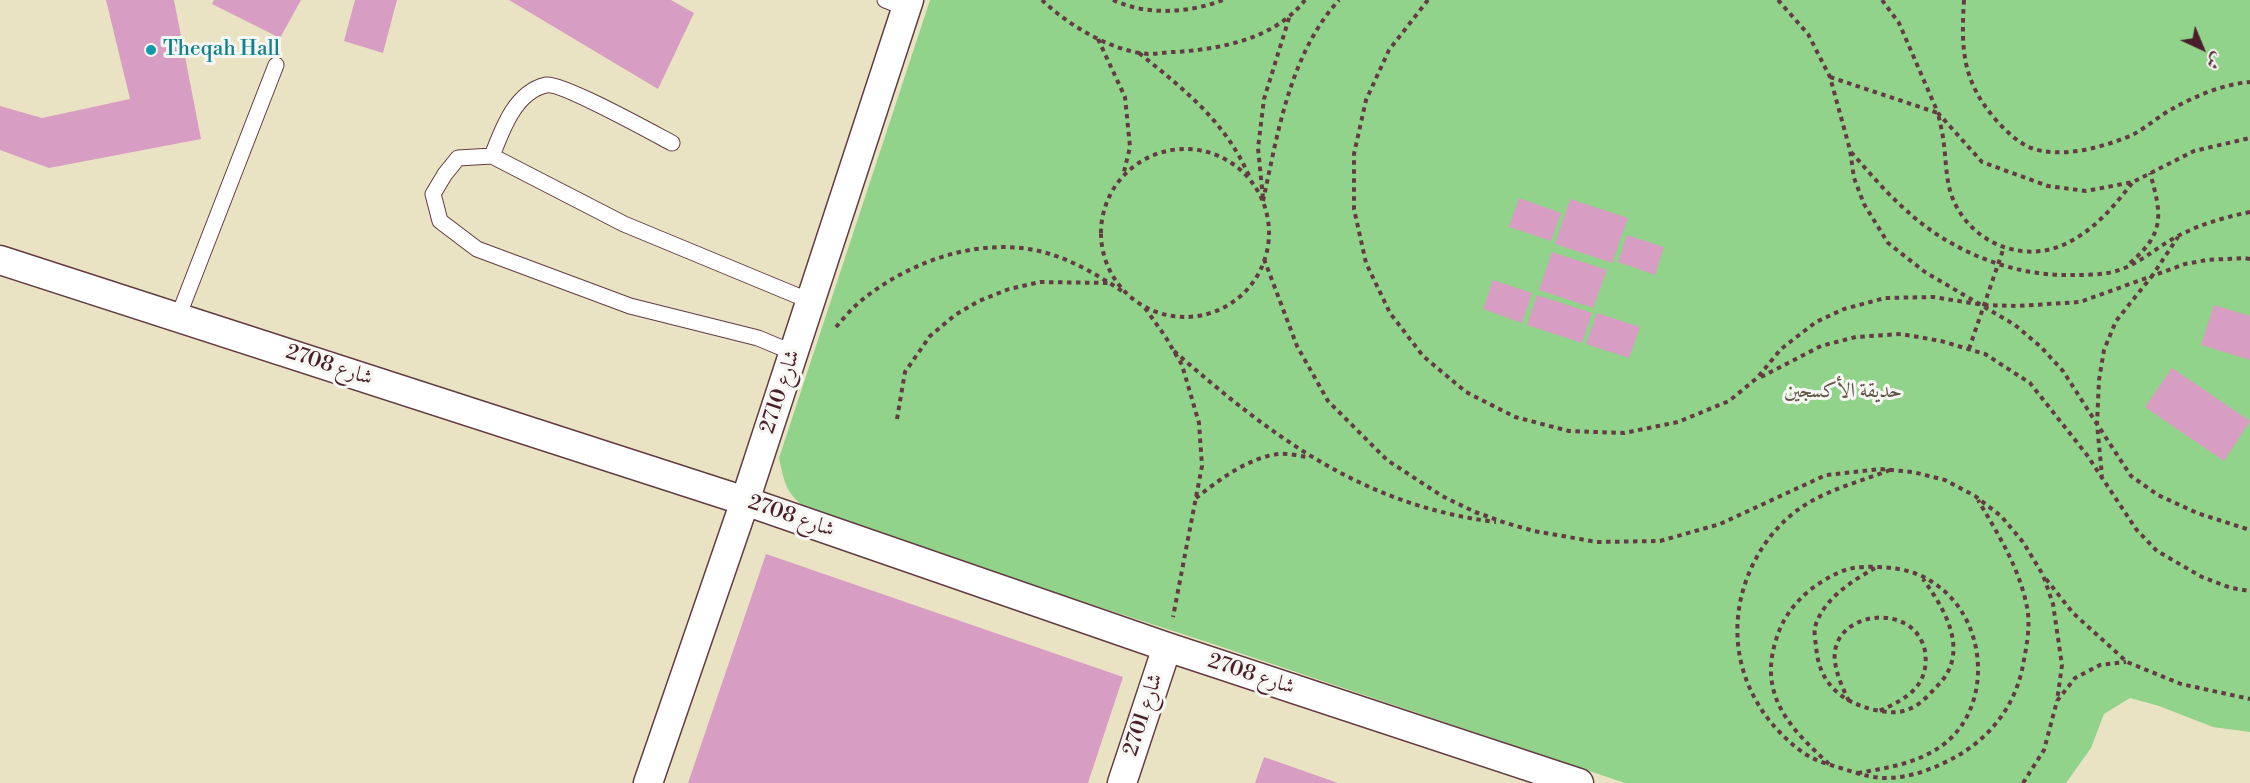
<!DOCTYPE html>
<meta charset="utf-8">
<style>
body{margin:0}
#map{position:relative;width:2250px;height:783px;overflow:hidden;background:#eae3c3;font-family:"Libre Bodoni",Amiri,serif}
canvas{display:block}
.north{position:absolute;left:2172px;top:18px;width:60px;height:60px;-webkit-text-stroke:4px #f6f6f2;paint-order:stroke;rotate:136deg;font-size:16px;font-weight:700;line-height:24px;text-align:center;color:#4a1f2b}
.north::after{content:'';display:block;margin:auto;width:21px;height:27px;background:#4a1f2b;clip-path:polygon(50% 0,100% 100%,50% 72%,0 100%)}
</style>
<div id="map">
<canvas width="2250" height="783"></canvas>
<div class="north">ش</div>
</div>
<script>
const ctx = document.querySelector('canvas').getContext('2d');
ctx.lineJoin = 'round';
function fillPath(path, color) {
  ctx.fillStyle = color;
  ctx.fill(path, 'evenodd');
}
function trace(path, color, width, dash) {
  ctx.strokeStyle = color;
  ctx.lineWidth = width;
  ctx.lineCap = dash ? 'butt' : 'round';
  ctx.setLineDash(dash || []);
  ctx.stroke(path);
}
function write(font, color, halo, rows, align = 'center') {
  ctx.font = font + ' "Libre Bodoni",Amiri,serif';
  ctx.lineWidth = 6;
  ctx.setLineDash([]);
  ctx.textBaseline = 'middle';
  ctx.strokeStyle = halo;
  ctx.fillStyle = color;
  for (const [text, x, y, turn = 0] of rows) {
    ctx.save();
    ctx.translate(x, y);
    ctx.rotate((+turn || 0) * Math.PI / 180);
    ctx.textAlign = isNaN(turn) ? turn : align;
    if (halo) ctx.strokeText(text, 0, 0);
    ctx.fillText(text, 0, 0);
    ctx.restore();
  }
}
const green = new Path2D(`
 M930,0H2250V732L2213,727L2159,706L2130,698L2104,714L2091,748L2066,783H1625L1210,643L816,515C788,496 786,491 779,458Z`);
const building = new Path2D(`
 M106,0H174L201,139L49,168L0,150V106L42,118L130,99Z
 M214,0H301L280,38L212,4Z
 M355,0H397L383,53L344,41Z
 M509,0H671L694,13L658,89Z
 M1519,198L1561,213L1551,241L1509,227Z
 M1570,199L1628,218L1612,263L1555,244Z
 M1627,235L1664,247L1655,275L1618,262Z
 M1552,252L1607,270L1593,308L1539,290Z
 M1493,280L1532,293L1522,323L1483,309Z
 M1537,295L1592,313L1582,343L1527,325Z
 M2214,305L2250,316V360L2201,345Z
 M1597,313L1640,327L1629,358L1586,344Z
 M2172,368L2250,421L2224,461L2145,407Z
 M766,554L1123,677L1088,783H688Z
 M1264,757L1338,783H1255Z`);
const path = new Path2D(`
 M1042,0C1068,25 1111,51 1148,54C1157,54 1166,52 1175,52C1221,49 1275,39 1305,0
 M1113,0C1147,16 1189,13 1223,0
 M1428,0L1389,50L1366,100L1354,154V209L1366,263L1390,313L1423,356L1466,392L1515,417L1569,431L1624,433L1678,422L1729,401L1757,378L1781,349L1816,322L1844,309L1885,298L1933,297L1984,305L2017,306L2080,302L2152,276L2178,237
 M1778,0L1808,34L1830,77L1850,150L1854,178L1864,204L1888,243L1925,272L2015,325L2041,347L2063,371L2097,424L2102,476
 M1882,0L1899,23L1938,113L1982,162L2048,186L2086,191L2133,182L2194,151L2250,138
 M1964,0C1961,49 1962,81 1996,120C2006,131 2017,142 2031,148C2061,159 2106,147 2134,134C2147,127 2159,116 2172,109C2195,96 2224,84 2250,82
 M1098,39L1125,97L1130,147L1123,176
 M1139,53C1185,90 1226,122 1250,178
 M1830,77L1938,113C1940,123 1943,134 1944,145C1946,161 1946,178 1951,194C1968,243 2025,267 2071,241C2097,227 2115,205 2133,182
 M1101 233a84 84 0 1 1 168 0a84 84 0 1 1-168 0Z
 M1851,152C1869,172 1886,193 1907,211C1950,251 2014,277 2073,275C2089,275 2107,275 2122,269C2140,262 2153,251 2169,241C2194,226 2221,218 2250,212
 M1263,198L1258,148L1264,99L1290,15
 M1263,201C1278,132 1290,54 1339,0
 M1264,259L1297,346L1328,401L1387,460L1442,496L1475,512L1506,523L1534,531L1597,542L1660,541L1720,524L1826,475L1880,469L1913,472L1945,480L1975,496L2001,516L2023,542L2043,575L2053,604L2062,665L2057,701
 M2250,259L2244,258L2207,260L2185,264L2152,276L2116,321L2104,350L2099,380L2097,424L2131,476L2158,495L2197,513L2250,530
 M2130,263C2165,233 2162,215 2150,173
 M1145,308L1165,336L1182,365L1199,423L1202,466L1173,617
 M836,327C844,318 852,308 862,300C909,262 977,237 1039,251C1069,258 1096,274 1122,291
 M1969,349L2004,247
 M1174,351C1272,437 1364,506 1496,522
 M1761,377L1821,346L1856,337L1901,334L1941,341L1985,354L2030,383L2087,455L2136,529L2157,551L2202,577L2231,588L2250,591
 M897,419L905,372L930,336L955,315L979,301L1009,289L1040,282L1110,283
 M1890,470C1864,480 1834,488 1810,502C1769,525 1742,572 1738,617C1733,670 1758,719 1801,751C1814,761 1831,765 1847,770C1860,774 1872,778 1886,778C1912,778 1938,767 1959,755C1991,736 2014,706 2022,670C2026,649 2031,627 2027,607C2019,567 1998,534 1978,500
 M1196,498C1219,480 1249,457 1279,454C1288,453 1299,456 1308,457
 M1875,568C1852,581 1823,599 1815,627C1814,632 1815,640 1816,645C1818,682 1840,702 1875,710C1885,712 1896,714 1906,710C1921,706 1931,692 1941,682C1969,649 1944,608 1923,579
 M2046,579L2073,613L2127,662L2181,684L2250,699
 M1849,701C1843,689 1837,676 1835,662C1830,625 1875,608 1904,623C1915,628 1923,640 1925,651C1930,685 1907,699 1879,711
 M1829,764C1791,729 1758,696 1776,640C1783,615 1801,594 1823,581C1844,568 1855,566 1879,567C1901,568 1920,572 1938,586C1989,623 1993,711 1940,747C1915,764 1886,768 1858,773
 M2023,783L2044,750L2057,701L2075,678L2100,665L2126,662`);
const service = new Path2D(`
 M885,0L906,8
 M492,156C502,130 515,92 546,85C561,82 653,133 672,143
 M178,317L276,65
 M794,353L758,338L630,306L477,249L440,221L433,194L445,174L458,158L492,156L624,224L810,301`);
const minor = new Path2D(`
 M0,260L745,501L1167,647L1579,783
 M648,783L745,501L909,0
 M1122,783L1167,647`);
const markers = [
 [151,50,6,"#0f9aa8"]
];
const cultureNames = [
 ["Theqah Hall",163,50]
];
const streetNames = [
 ["شارع 2708",329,366,18],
 ["شارع 2710",781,392,-72],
 ["شارع 2708",791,517,19],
 ["شارع 2708",1251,675,18],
 ["شارع 2701",1144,715,-72]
];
const parkNames = [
 ["حديقة الأكسجين",1843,392]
];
fillPath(green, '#91d38b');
fillPath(building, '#d89dc2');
trace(service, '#623c42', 17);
trace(minor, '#623c42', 31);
trace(path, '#623c42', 4, [4.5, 4.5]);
trace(service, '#fff', 15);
trace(minor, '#fff', 28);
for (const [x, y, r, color] of markers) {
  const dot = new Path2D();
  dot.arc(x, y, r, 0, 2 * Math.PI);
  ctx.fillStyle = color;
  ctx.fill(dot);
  trace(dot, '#f6f6f2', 2);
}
write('21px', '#0d838f', '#f6f6f2', cultureNames, 'left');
write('21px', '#4a1f2b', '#f6f6f2', streetNames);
write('21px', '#5f5548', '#f6f6f2', parkNames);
</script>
